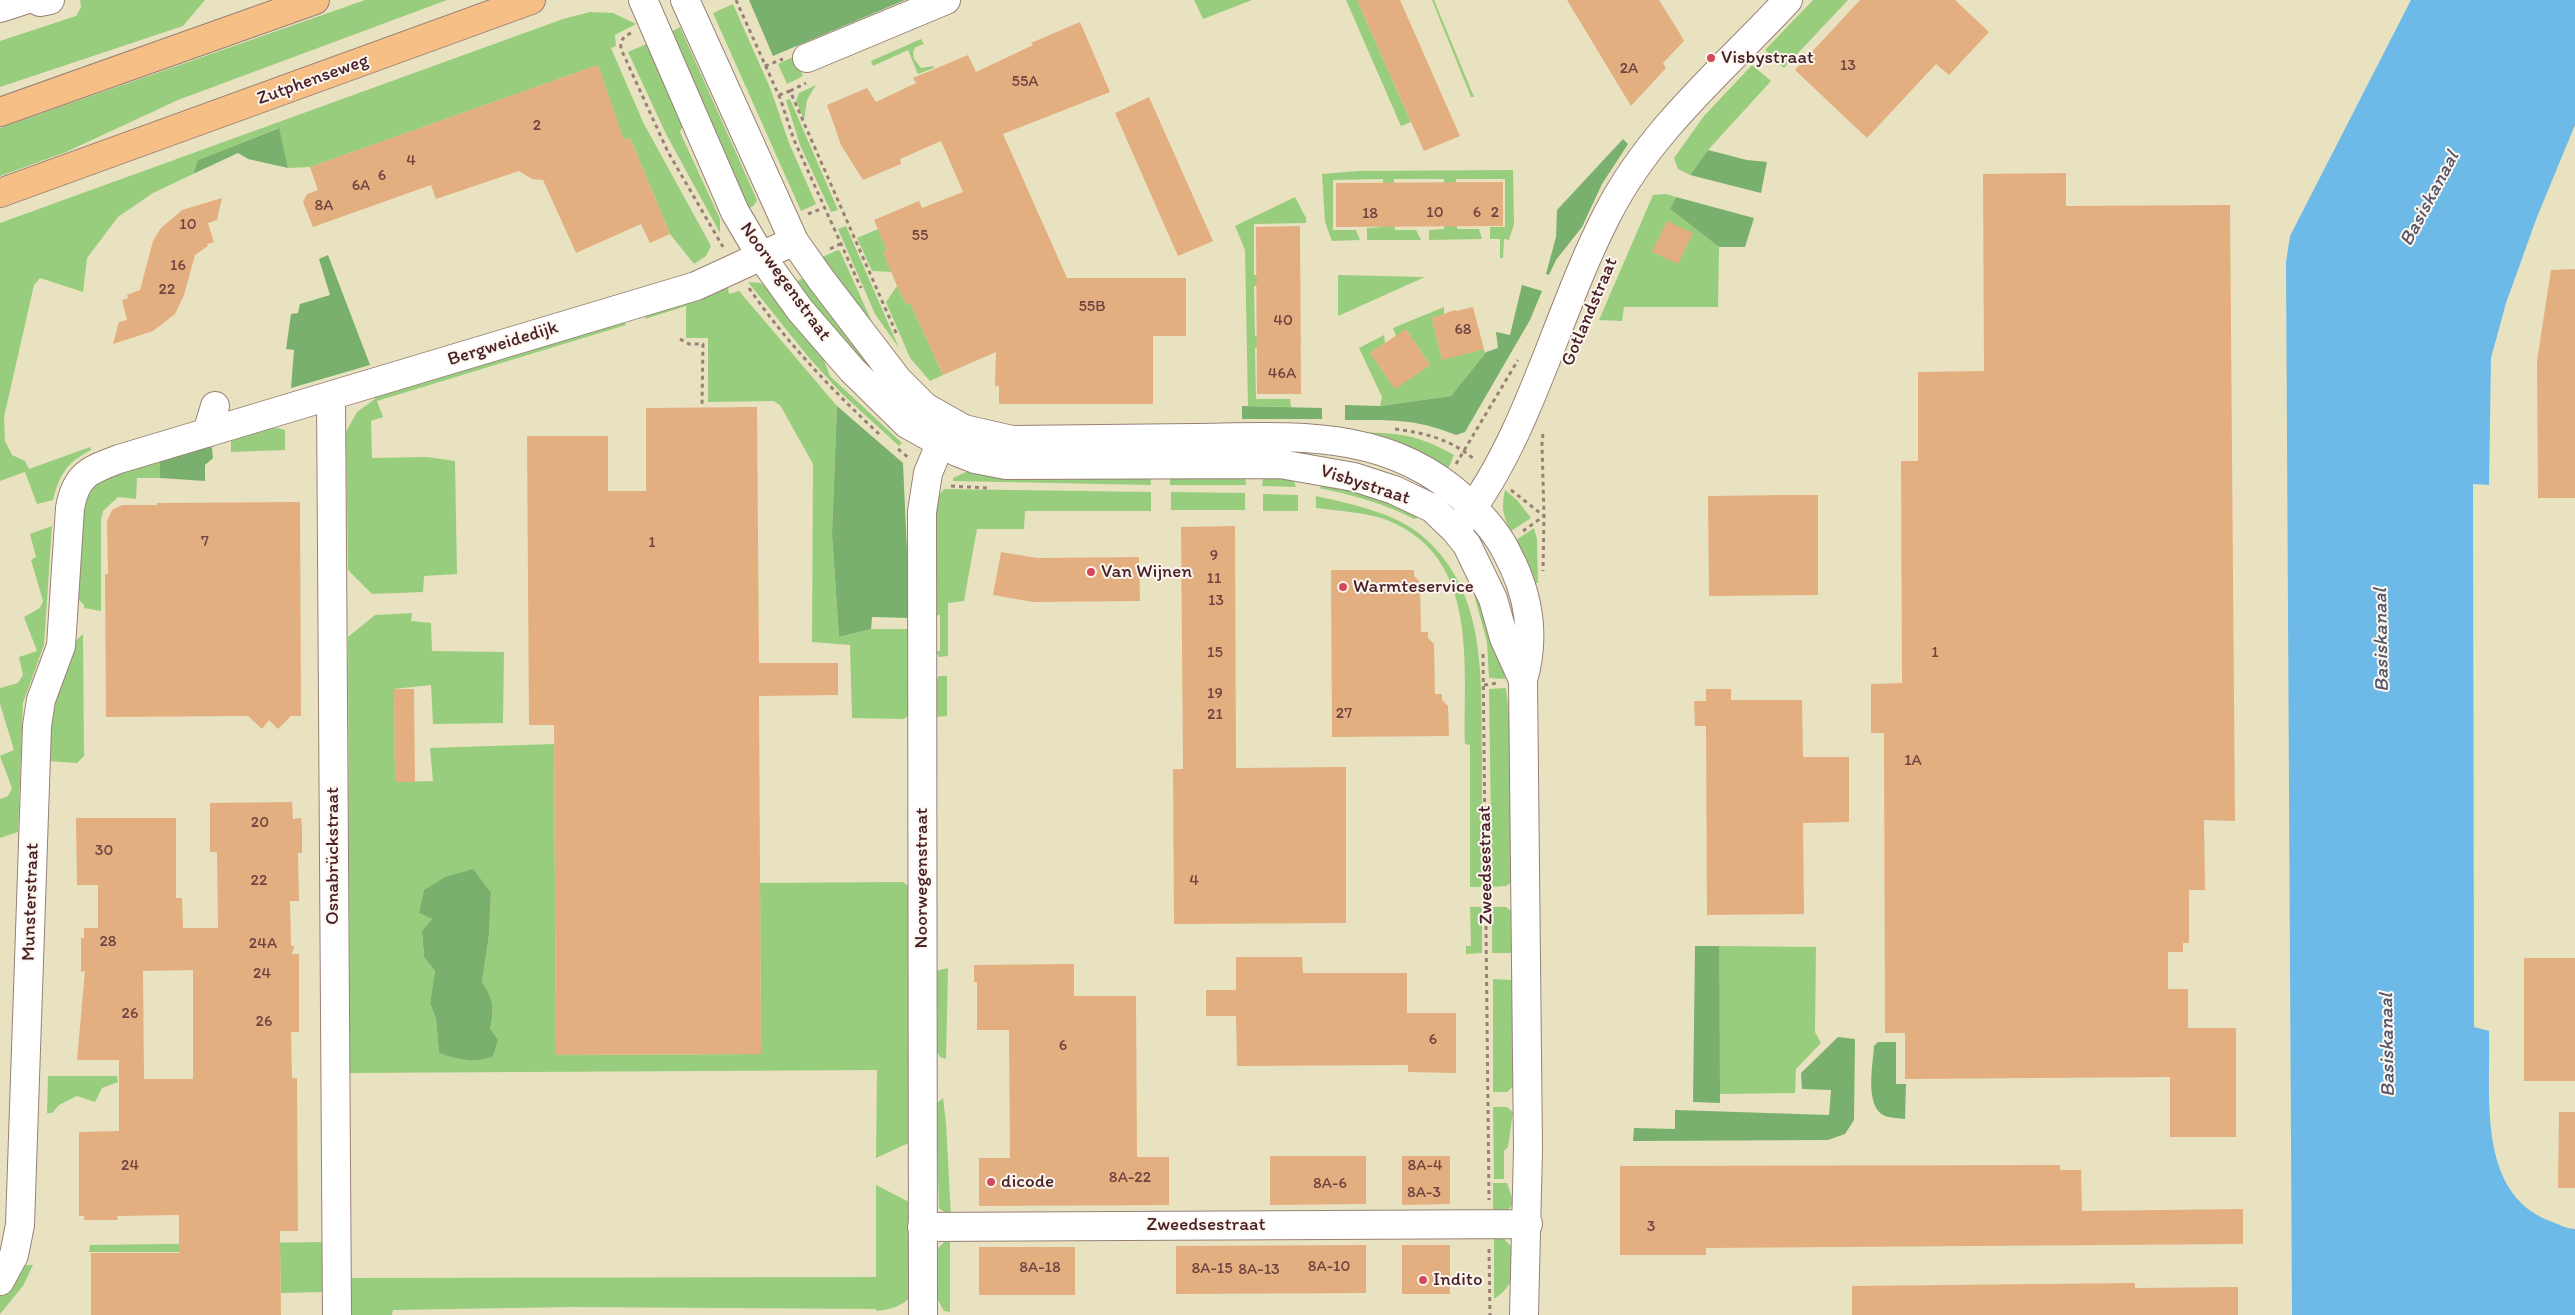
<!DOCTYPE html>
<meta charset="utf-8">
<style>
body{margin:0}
canvas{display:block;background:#e8e2c0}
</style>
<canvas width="2575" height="1315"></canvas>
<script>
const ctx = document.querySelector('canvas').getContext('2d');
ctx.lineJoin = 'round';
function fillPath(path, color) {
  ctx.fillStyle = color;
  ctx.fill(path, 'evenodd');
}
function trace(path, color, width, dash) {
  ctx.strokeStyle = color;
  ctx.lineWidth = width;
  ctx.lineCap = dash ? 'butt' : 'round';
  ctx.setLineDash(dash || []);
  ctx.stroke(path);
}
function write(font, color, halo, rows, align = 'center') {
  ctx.font = font + ' Itim,sans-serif';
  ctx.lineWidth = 4;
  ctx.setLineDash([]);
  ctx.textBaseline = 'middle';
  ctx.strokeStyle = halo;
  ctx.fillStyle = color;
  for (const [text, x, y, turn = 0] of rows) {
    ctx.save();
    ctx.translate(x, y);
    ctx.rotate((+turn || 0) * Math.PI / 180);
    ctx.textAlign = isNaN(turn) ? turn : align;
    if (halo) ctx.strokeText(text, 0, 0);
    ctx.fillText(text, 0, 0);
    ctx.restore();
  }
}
const green = new Path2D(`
 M80,0H205L183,26L0,87V41L76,16L81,7Z
 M365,0H447L178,100L66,152L0,176V128Z
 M1194,0H1252L1203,19Z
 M1346,0H1357L1411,122L1401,126Z
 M1432,0H1434L1474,97H1471Z
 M1813,0H1848L1784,68L1765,50Z
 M733,4L771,90L789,143L816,204L801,211L713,13Z
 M590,12L613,13L636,24L615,35L616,46L611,48L643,122L711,246L706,256L694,264L670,234L630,138L623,140L598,65L310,167L288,168L278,128L198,160L193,174L153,193L118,217L87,258L83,292L40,278L34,285L4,417L5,441L12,455L25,461L29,469L90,447L91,450C66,463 60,474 53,500L37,504L25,472L0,481V223L563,19Z
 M680,27L757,200C754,207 751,209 743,208L671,32Z
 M921,39L924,44L916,47L913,51L914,59L921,68L933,66L934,68L918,74L908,50L873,66L871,61Z
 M651,42L686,118L680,132L720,219V233L666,134L628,52Z
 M793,57L796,59L803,76L787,84L778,64Z
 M1752,65L1771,81L1708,150L1690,175L1678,169L1674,158L1704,116Z
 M816,85L807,100L804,120L796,101L799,93Z
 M790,99L838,210L831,212L800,145L786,100Z
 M1513,170L1514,224L1509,240L1504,239L1503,258H1500V239H1490V227H1505V179H1456L1457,229H1479L1482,239L1429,240V230L1444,229V179H1394L1395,230H1416L1421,240H1367V228L1383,227V179L1333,180V230H1356L1360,240L1332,241L1325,222L1322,174L1358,171Z
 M1666,194L1676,197L1670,209L1719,247L1718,307H1624L1622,321L1599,320L1653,195Z
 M1295,197L1306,218V223L1254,224V275L1297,274L1298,286H1254L1255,336H1301L1300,346L1255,348L1256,399H1290L1291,407L1248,406L1245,250L1235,226Z
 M846,226L899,348L875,314L838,229Z
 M878,229L887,250L883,252L892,272L872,271L857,238Z
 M838,250L840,251L871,320L883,341L820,258Z
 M1338,275L1425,277L1338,316Z
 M800,279L809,280L886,382L904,414L795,285Z
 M748,282L760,283L776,290L816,339L830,376L902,443L899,446L842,394L810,359Z
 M897,286L907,305L910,303L943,375L930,381L910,358L886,302Z
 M728,287L729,294L739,291L837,406L832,534L839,637L871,629H908L909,715L904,719L852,718L850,645L812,642L813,464L780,405L773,401L708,402V338H686V306L645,319L648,311Z
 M1444,307V315L1432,318L1442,359L1484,349L1485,353L1451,396L1380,406L1382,397L1359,348L1384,335L1385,343L1370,353L1395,388L1430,365L1406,329L1396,336L1393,328Z
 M622,318L626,325L377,401L383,417L371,421L372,458L427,457L455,461L457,574L424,576L423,592L372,594L348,570L346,432L357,412L375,399L374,394Z
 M278,428L285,430V450L231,452V439L263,429Z
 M1345,432C1392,433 1412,431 1454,455L1448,469L1435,467Z
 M160,460V478H137L136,499L118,497L103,511L101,520V611L84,608V605L75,596C76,571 73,501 92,487C111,472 137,467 160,460Z
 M982,469L1150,471L1151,485L953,481V478L966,472Z
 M1245,473L1246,485H1170V474Z
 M1264,473L1293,479L1296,487L1262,486Z
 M1325,483L1381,492L1420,517L1414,519C1383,503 1353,495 1319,488Z
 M944,489L1151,492V511H1025L1024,529H977L964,601L948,603V656L939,657L935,651H940V615L934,616V508L937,498Z
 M1505,490L1517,500L1531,518L1511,531C1503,518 1501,506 1505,490Z
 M1171,492L1245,493V510H1171Z
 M1263,494L1298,495V511H1263Z
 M1316,496C1354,505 1401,513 1430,543C1487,599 1481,681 1482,754C1482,798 1482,843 1483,887H1470V745L1465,744C1463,664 1480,557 1387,520C1365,512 1339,511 1316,508Z
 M52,526L44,645L23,703L18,832L0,838V799L8,796L12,788L0,756L14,750L0,704V688L18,683L23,675L19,657L37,651L24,617L40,608L43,601L31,560L36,557L30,534Z
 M1534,528L1537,539L1538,583H1534L1516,540Z
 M1474,567L1502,657L1505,679L1489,678L1487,642L1472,587Z
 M412,613L411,621L431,623L432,651L504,652L503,723L433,724L431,685L394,689L395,782L433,781L430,748L554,744L556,1055L761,1054L760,883L903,882L908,886L913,1141L876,1158L877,1070L350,1073L348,637L375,615ZM424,890L491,893L489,935L482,982C493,997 495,1011 490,1029L439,1053L436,1019L430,1003L435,971L424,957L422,931L432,919L419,913Z
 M83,634L84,756L77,763L47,761L49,708L71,645Z
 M939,676H947V716L934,717V681Z
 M1506,688L1517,786L1512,882L1506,886L1492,887L1489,689Z
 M1470,907H1482V953L1466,954V946H1471Z
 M1492,907H1506L1512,912L1514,951L1510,953H1492Z
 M1719,946L1816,947L1815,1032L1821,1043L1796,1069L1795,1093L1719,1094Z
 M948,968L946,1059L940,1057L937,1051L935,971Z
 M1493,979L1512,980L1517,985L1518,1082L1507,1092H1493Z
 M48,1076H117L118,1082L102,1088L95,1102L77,1096L59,1105L52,1113H47Z
 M943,1098L946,1123L951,1217L939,1208L936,1104Z
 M1493,1107H1507L1513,1112L1508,1147L1504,1151V1179H1494Z
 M1493,1183H1507L1514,1203L1507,1211L1493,1215Z
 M876,1185L911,1203L912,1296C900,1307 892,1309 877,1311L876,1309L572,1307L393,1310L392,1315H350V1278L876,1277Z
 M1494,1235L1502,1237L1516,1251C1513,1274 1514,1286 1494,1299Z
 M950,1237V1312L944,1311L938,1300V1248Z
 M326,1242L327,1286L323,1292L281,1293L280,1252H89L90,1245Z
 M19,1265H33L23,1286L0,1314V1294Z`);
const forest = new Path2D(`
 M749,0H905L773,56Z
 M279,128L288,168L248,159L238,153L193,174L198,160Z
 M1623,139L1628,144L1602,184L1582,227L1556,260L1549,275L1546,274L1556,237L1557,210Z
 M1708,150L1747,160L1767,162L1761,193L1690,175Z
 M1676,197L1754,218L1745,247H1719L1670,209Z
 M328,255L370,365L291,388L294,350L286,349L291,314L298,313L300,304L330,295L319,259Z
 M1522,285L1542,291L1530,320L1465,432L1456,435C1415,418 1388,420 1345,420V405L1380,406L1451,396L1486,352L1498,348L1496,332L1510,335Z
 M837,406L903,463L910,618L872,617L871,629L839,637L832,534Z
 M1242,406L1322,408V419H1242Z
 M208,445L212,448L213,458L205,465V481L160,478V460Z
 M473,869L491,893L489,935L482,982C493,997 495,1010 490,1029L498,1040L493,1056C474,1064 458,1059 439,1053L436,1019L430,1003L435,971L424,957L422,931L432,919L419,913L424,890L445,877Z
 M1695,946H1719L1720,1103L1693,1102Z
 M1838,1037L1855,1039L1854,1120L1845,1134L1828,1140L1633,1141L1634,1128L1675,1129V1110L1829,1115L1831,1090L1802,1089L1801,1073Z
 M1878,1042H1896V1084H1906L1905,1119C1899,1118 1891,1118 1885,1116C1864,1107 1873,1065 1874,1046Z`);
const water = new Path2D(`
 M2411,0H2575V125L2537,217L2506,303L2491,358L2489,485L2473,484L2474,1027L2489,1031C2491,1094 2476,1193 2550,1221C2558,1224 2567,1229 2575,1229V1315H2292L2286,262L2290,236Z`);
const building = new Path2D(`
 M1357,0H1400L1460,136L1424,151Z
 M1567,0H1659L1679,32L1684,41L1663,63L1666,68L1631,106Z
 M1860,0H1955L1989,32L1949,75L1936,64L1867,138L1795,70Z
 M1080,22L1110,92L1003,134L1067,278H1186V336H1153V404H999V386H995L996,352L943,375L910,303L907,305L897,286L883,252L887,250L874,220L919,201L922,208L963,192L941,141L900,159L901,164L863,180L841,145L827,105L867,88L876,102L916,83L913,78L968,55L976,72L1033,45L1031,43Z
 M598,65L624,140L630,138L670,234L650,243L641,224L576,253L543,180L532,179L519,171L436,199L431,185L313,227L303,202L307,194L318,190L310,167Z
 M1149,97L1213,241L1178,256L1115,113Z
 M2066,173V206L2230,205L2235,821L2204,820L2205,890H2189V943H2183V952H2168V989H2188V1028H2236V1137H2170V1077L1905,1079V1033H1885L1884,733H1871V684L1902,683L1901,461H1918V372L1984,371L1983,174Z
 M1503,182V226L1336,227V183Z
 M222,198L217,220L208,223L214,242L207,244L208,246L195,255L184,295L175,314L153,331L113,344L119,322L127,320L122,300L128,298L127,295L140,290L153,241L161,228L182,210Z
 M1667,221L1693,233L1678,264L1652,252Z
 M1300,226L1301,394H1257L1256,227Z
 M2575,269V498H2538L2537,361L2551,270Z
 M1473,307L1484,349L1442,360L1432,318L1455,310L1456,311Z
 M1406,329L1430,365L1395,389L1370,353Z
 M757,407L759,663H838V695L759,696L761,1054L556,1055L554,725H529L527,436H608V491H646V408Z
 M1786,495H1818V595L1709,596L1708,496Z
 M300,502L301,716H291L278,729L269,720L262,729L248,716L106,717L105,574H108L107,521L112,510L122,505H157V503Z
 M1235,526L1236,768L1346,767V923L1174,924L1173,769H1183L1181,527Z
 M1001,552L1037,558L1139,557L1140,601L1033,602L993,595Z
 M1331,570H1414V576L1420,582L1421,632H1428V638L1434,644L1435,694H1442V700L1448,706L1449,736L1332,737Z
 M394,689H414L415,782H395Z
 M1706,689H1731V700H1802L1803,757H1849V822L1803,823L1804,914L1707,915L1706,726H1695L1694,701H1706Z
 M292,802L293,819L301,818L302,827V853H298L299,901H290L291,946H294L292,954H299V1032H291L292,1078H297L298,1231H280L281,1315H91V1253H179V1215L117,1216L118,1220H84V1216H79V1132L119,1131V1060H77L85,971L81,972V938H84V928H98V885H77L76,818H176V898H182L183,928H218L217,852H210V803ZM193,970V1079H144L143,971Z
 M1236,957H1302L1303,973H1407V1013H1456V1073L1408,1072V1065L1237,1066L1236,1016H1206V990H1236Z
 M2524,958H2575V1081H2524Z
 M1074,964V996H1136L1137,1157H1169V1205L979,1206V1158H1010L1009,1030H977V982H974V965Z
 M2559,1112H2575V1188H2558Z
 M1270,1156H1366V1204L1270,1205Z
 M1402,1156H1450V1204L1402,1205Z
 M2060,1165V1170H2081L2082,1211L2243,1209V1244L1706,1248V1255H1620V1166Z
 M1366,1245V1293L1176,1294V1246Z
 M1402,1245H1450V1294H1402Z
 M979,1247H1075V1295H979Z
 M2135,1283V1288L2238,1287V1315H1852V1286Z`);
const path = new Path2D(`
 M736,0L780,98L794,140L861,288
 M631,33C623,37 620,40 621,49L668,152L723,247
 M765,66L783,59
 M790,91L806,83
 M779,95L790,91L897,335
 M808,214L823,208
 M830,249L840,244
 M749,288C786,342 832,390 879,434
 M680,339L689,344H703L702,406
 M1395,429C1425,433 1450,439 1474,459
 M898,449L909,458
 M1456,464L1518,360
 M951,486L987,488
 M1511,490L1544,516L1543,571
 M1523,531L1544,516L1542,444L1543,433
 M1483,654L1489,1200
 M1484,685L1498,683
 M1489,1249L1490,1315`);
const minor = new Path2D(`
 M36,0L40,2L50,0
 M643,0L735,212L761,256L800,310L852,370L907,424L957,452L975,459L1006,465L1280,464L1354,477L1394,490L1432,508L1455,530L1467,545L1493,599L1504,638L1523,680
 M685,0L794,241L820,278L898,380L925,407L964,429L1012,440C1072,439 1133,439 1193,438C1291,437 1387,427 1465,500C1481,515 1497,532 1507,553C1529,594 1536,635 1523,680L1528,1149L1524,1315
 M0,8L25,0
 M807,58L946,0
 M331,396L337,1315
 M207,433L215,406
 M1463,521C1530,434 1557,311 1608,213C1651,129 1724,69 1788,0
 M922,1227L1528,1224
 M0,1281L14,1255L20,1225L37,726L41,700L61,646L70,508C76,474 90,470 119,459L696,286L794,241
 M923,1315L922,512L928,473L947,428`);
const major = new Path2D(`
 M0,112L315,0
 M0,193L531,0`);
const markers = [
 [1711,58,5,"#d1495b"],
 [1091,572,5,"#d1495b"],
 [1343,587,5,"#d1495b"],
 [991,1182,5,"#d1495b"],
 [1423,1280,5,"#d1495b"]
];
const numberNames = [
 ["13",1848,66],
 ["2A",1629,69],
 ["55A",1025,82],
 ["2",537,126],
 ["4",411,161],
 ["6",382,176],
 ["6A",361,186],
 ["8A",324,206],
 ["10",1435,213],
 ["6",1477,213],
 ["2",1495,213],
 ["18",1370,214],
 ["10",188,225],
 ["55",920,236],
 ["16",178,266],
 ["22",167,290],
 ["55B",1092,307],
 ["40",1283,321],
 ["68",1463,330],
 ["46A",1282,374],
 ["7",205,542],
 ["1",652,543],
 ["9",1214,556],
 ["11",1214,579],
 ["13",1216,601],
 ["15",1215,653],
 ["1",1935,653],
 ["19",1215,694],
 ["27",1344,714],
 ["21",1215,715],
 ["1A",1913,761],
 ["20",260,823],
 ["30",104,851],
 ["22",259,881],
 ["4",1194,881],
 ["28",108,942],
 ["24A",263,944],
 ["24",262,974],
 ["26",130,1014],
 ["26",264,1022],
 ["6",1433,1040],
 ["6",1063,1046],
 ["24",130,1166],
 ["8A-4",1425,1166],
 ["8A-22",1130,1178],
 ["8A-6",1330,1184],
 ["8A-3",1424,1193],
 ["3",1651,1227],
 ["8A-10",1329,1267],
 ["8A-18",1040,1268],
 ["8A-15",1212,1269],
 ["8A-13",1259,1270]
];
const poiNames = [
 ["Visbystraat",1721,58],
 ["Van Wijnen",1101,572],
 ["Warmteservice",1353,587],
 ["dicode",1001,1182],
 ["Indito",1433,1280]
];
const streetNames = [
 ["Zutphenseweg",313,80,-20],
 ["Noorwegenstraat",785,282,54],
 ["Gotlandstraat",1590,312,-67],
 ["Bergweidedijk",503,344,-17],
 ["Visbystraat",1365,485,18],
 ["Osnabrückstraat",333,856,-90],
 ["Zweedsestraat",1486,865,-91],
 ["Noorwegenstraat",922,878,-90],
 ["Munsterstraat",31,902,-88],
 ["Zweedsestraat",1206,1225]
];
const waterNames = [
 ["Basiskanaal",2430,199,-62],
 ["Basiskanaal",2382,640,-91],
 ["Basiskanaal",2388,1045,-91]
];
fillPath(green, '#99cd7e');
fillPath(forest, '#7ab06d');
fillPath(water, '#6db9e7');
fillPath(building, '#e3af81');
trace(minor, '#998076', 30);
trace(major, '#998076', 30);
trace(path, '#998076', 3, [4, 4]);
trace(minor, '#fff', 28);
trace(major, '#f5bf86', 28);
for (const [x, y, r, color] of markers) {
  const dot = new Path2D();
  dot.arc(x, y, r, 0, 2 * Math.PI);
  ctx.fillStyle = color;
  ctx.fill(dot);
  trace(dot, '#fbf7ec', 2);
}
write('16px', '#704340', null, numberNames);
write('19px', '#4a1f2b', '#fbf7ec', poiNames, 'left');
write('19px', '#4a1f2b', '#fbf7ec', streetNames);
write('italic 20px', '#56556d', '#fbf7ec', waterNames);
</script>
